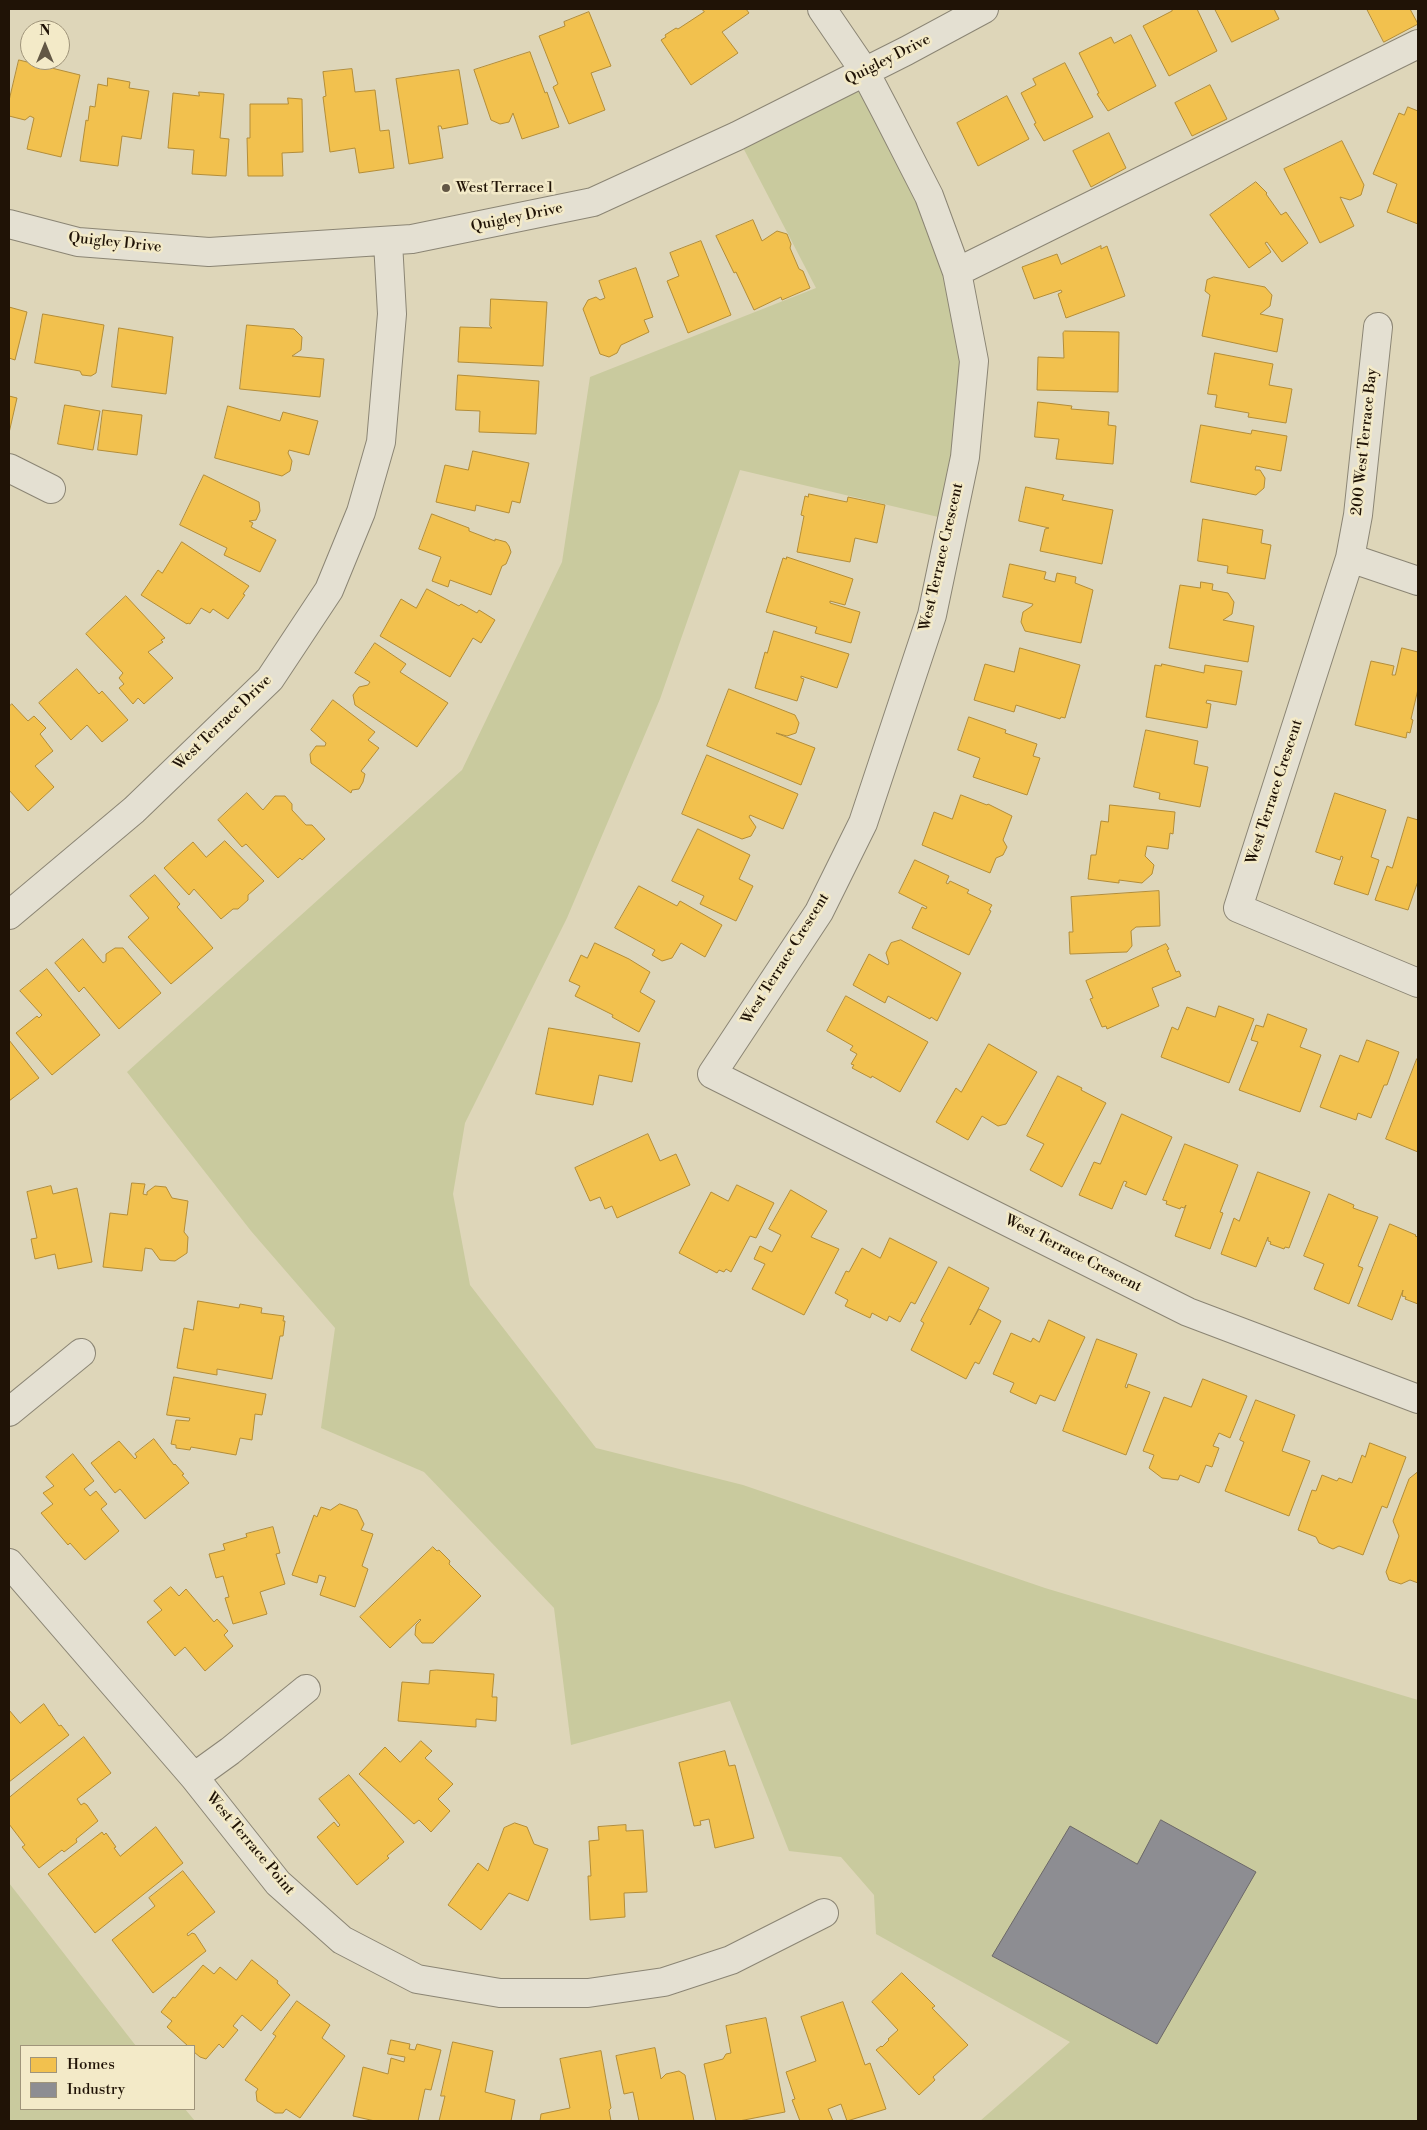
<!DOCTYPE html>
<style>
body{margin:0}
#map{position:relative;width:1427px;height:2130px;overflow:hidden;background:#ded6b9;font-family:"Libre Bodoni",serif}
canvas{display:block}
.frame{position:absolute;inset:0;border:10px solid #201306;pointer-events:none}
.legend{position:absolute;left:20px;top:2045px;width:175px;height:65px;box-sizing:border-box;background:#f3eac8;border:1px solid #9f947a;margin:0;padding:6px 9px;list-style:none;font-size:15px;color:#201306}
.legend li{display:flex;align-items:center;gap:10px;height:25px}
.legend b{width:25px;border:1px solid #9f947a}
.north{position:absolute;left:20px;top:20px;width:50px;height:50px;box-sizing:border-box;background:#f3eac8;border:1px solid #9f947a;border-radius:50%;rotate:0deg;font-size:14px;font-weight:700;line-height:20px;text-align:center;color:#201306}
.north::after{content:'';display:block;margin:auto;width:18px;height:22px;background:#625745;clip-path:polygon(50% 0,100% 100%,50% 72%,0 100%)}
</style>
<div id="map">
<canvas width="1427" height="2130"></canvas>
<div class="frame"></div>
<ul class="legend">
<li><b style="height:14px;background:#f2c14e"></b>Homes</li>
<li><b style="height:14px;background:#8d8d92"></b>Industry</li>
</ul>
<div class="north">N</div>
</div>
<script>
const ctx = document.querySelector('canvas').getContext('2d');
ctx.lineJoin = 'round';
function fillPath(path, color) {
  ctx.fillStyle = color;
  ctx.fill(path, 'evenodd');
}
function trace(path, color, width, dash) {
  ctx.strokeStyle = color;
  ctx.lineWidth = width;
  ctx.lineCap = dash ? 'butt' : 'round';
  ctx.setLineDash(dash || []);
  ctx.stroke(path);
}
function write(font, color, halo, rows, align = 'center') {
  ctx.font = font + ' "Libre Bodoni",serif';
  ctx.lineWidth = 5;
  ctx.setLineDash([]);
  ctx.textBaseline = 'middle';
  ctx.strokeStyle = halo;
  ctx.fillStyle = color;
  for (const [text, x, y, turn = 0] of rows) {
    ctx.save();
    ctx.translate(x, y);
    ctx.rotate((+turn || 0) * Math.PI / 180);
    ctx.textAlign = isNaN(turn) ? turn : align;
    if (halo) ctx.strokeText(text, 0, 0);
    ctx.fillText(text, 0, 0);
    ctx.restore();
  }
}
const green = new Path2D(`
 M865,72L886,112L974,361L951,520L740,470L660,699L567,918L465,1123L453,1194L470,1285L596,1448L743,1485L1045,1588L1418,1700V2121H980L1070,2042L876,1934L874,1895L841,1857L789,1851L730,1701L571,1745L554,1608L424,1472L321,1428L335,1328L251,1231L127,1072L462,770L562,562L590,377L816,288L737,136Z
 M9,1883L136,2046H21V2109H185L195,2121H9Z`);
const homes = new Path2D(`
 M702,9H746L749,13L722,32L738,53L691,85L661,40L666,37L665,35L676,28L678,29L704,12Z
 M1171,9H1197L1217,51L1169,76L1143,26L1172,11Z
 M1215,9H1274L1279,19L1232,42Z
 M1367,9H1410L1418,24L1384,42Z
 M589,12L611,66L591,73L605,110L569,124L553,87L558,84L539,36L565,26L564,22Z
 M1131,35L1156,86L1108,111L1097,94L1099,93L1079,53L1111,37L1114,43Z
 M530,52L545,93L547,92L559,127L522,139L513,113L509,122L500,124L491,120L474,70Z
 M19,60L80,75L61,157L27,149L34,118L30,116L25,120L9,116V101Z
 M1065,63L1093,117L1044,141L1034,124L1036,123L1021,93L1036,85L1033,79Z
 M352,69L355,92L375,90L380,131L389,130L394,168L359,173L355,148L330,152L323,97L326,96L323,72Z
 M459,70L468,124L442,129L441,126H438L443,158L409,164L396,79Z
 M108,78L130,82L129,88L149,91L141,139L122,136L118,166L80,161L86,120L88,121L90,106L95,107L98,84L107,86Z
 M1210,85L1227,119L1192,136L1175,103Z
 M199,92L224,94L220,138L229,139L226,176L192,174L194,150L168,148L173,93L199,96Z
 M1007,96L1029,139L978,166L957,123Z
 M288,98L302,99L303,152L282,153L283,176H248L247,138H250V104H288Z
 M1408,107L1418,111V224L1387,212L1397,184L1373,174L1399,113L1404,115Z
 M1109,133L1126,168L1091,187L1073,151Z
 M1342,141L1364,185L1361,195L1350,200L1340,197L1354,226L1320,243L1284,169Z
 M1256,182L1267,193L1266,194L1281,215L1286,212L1308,243L1282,262L1267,242L1265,243L1271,252L1249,268L1210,215Z
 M753,220L762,241L777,231L787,234L791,244L790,248L799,269L803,271L810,288L782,300L781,297L754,310L736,272L734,273L716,236Z
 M701,241L731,315L688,333L667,281L679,276L670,253Z
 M1101,246V249L1107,246L1125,296L1066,318L1058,294L1062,292L1061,290L1034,299L1022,267L1057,254L1061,264Z
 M636,268L653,317L644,320L649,332L621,345L617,353L609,357L600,354L583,309L588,300L596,297L600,300L605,298L599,281Z
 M1214,277L1265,287L1272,295L1270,306L1260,314L1283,319L1277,352L1202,336L1210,295L1205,291L1207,280Z
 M491,299L547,302L543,366L458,362L460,327L492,328L490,326Z
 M9,307L27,312L15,360L9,358Z
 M43,314L104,325L96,373L91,376L82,375L80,371L35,363Z
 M247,325L294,329L302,337L301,350L292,356L324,359L320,397L240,389Z
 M119,328L173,337L166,394L112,387Z
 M1065,331L1119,332L1118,392L1037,390L1038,357L1064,358L1063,333Z
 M1215,353L1273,364L1269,385L1292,389L1286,423L1248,417L1249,413L1215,407L1217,395L1208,394Z
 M458,375L539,381L536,434L479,432L480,411L456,410Z
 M9,396L17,398L9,433Z
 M1038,402L1072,406L1071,409L1109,412L1108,425L1116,426L1113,464L1056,459L1059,439L1035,437Z
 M65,405L100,411L93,450L58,444Z
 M228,406L280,421L283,412L318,421L309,455L289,450L288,453L292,461L290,471L282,476L215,458Z
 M103,410L142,415L137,455L98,450Z
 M1201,425L1251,434L1252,430L1287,436L1281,471L1256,466L1255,470H1260L1265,478L1264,488L1256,495L1191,482Z
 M473,451L529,463L520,503L512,501L509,513L476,505L475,511L436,502L445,465L468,470Z
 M204,475L259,502L260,511L256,520L249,521L253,523L251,527L276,540L260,572L224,555L227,548L180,525Z
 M1026,487L1064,495L1062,500L1113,510L1102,564L1040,551L1045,529L1049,528L1019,521Z
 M809,494L847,502L848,497L885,505L877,543L855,538L850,562L797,552L804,516L801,515L805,496L808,497Z
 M432,514L469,528V531L495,541V539L506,542L509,546L511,552L506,564L502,566L491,595L450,580L448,587L432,581L441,557L419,549Z
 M1203,519L1263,530L1261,543L1271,545L1265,579L1227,573L1228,566L1198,561Z
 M182,542L249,586L243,594L245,595L228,619L213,609L210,613L201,608L190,624L188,623L187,624L141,595L158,570L162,573Z
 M787,557L853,579L845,605L830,601V603L860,612L851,643L815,633L817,627L766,612L783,558L786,559Z
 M1010,564L1046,572L1044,579L1055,582L1057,573L1076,577L1075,583L1093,590L1081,643L1025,631L1021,622L1023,612L1032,606L1033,604L1003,597Z
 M1201,582L1213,584L1212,590L1228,593L1234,602L1232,614L1223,620L1254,626L1248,662L1169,648L1180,585L1200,588Z
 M427,589L459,606L461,604L477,613L479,610L495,620L481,643L473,638L450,677L380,636L401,599L416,608Z
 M126,596L165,638L161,640L163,642L148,652L173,678L144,704L138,698L133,704L119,688L124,684L119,678L123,673L86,634Z
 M774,631L849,654L837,688L801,676V678L804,679L797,701L755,688L765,652L767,653Z
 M375,643L406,664L400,672L448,703L417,747L355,705L353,695L359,687L368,685L370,682L355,673Z
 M1020,648L1080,665L1065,718L1061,717L1060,719L1016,705L1014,712L974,700L985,664L1014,672Z
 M1402,648L1418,652V689L1411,719L1413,720L1410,733L1407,732L1406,738L1355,725L1371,661L1394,666L1392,675H1395Z
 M1162,664L1204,673L1205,665L1242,671L1236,705L1207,700L1206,703L1211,704L1207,728L1146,717L1155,665L1161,666Z
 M77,669L99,694L102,691L128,720L102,742L87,725L71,740L39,703Z
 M729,689L795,715L799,723L796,733L787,736L776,733L815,748L801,785L707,746Z
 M333,700L375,732L368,740L379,748L361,771L365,774L363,782L359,789L352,790L351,793L311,763L310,754L316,746H325L326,743L311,730Z
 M12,704L28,721L34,716L46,728L40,734L53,751L35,766L54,787L28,811L9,790V707Z
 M969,717L1006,730L1005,733L1037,744L1033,756L1040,758L1027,795L973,777L980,758L958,750Z
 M1146,730L1198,741L1194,764L1208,767L1200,807L1159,799L1160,793L1134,787Z
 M707,755L798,794L783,829L750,815L749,817L756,827L751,836L742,839L682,814Z
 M247,793L263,810L275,796H285L292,804V810L306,825H312L325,839L302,860L300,858L278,878L246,844L242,847L218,820Z
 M1335,793L1386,810L1371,857L1379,860L1368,895L1334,884L1343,857L1341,856L1340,860L1316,852Z
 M961,795L987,805L988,804L1012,816L1003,840L1007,847L1003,855L996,858L990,873L922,845L934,812L952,819Z
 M1110,805L1175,812L1173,834L1170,833L1168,849L1147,846L1145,856L1154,865L1152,874L1142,883L1119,880V883L1088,879L1091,855H1096L1101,821L1108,822Z
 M1408,817L1418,820V881L1408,910L1375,900L1387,866L1392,868Z
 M698,829L750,855L739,879L753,886L736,921L700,904L704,896L672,881Z
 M225,841L264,881L248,895V900L238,909H233L221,919L194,889L189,895L164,868L193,842L206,857Z
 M915,860L949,876L946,883L948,884L950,881L969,890L967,893L992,905L989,910L991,911L969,955L912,928L922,907L926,909L927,907L899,893Z
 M155,875L180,904L177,907L213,948L171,984L128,937L149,918L130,896Z
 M639,886L677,906L680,901L722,925L705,957L681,943L672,958L662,961L652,955L655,950L615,928Z
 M1159,891L1160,926L1136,927L1131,931L1132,946L1127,952L1070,954L1069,932H1073L1071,897Z
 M83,939L103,963L106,961V954L115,948H123L161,993L119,1029L84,987L79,992L55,963Z
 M901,940L961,973L937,1021L931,1017L930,1019L888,996L885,1003L853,985L869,954L888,965L889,963L886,953L891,943Z
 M595,943L629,959L650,972L640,992L655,1001L639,1032L612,1017L613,1015L575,996L580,986L569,981L581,955L587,958Z
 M1166,944L1169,949L1167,950L1176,972L1179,971L1181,976L1152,988L1159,1006L1107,1029L1106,1026L1102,1027L1090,999L1093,998L1086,981Z
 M47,969L100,1035L52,1075L16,1033L37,1016L39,1018L42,1015L20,991Z
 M846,996L928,1042L900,1092L872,1076L871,1078L852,1068L854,1065L851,1064L857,1054L850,1050L853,1046L827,1031Z
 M1219,1006L1254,1019L1229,1083L1161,1057L1172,1027L1178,1030L1187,1007L1215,1017Z
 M1268,1014L1307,1029L1300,1047L1321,1055L1300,1112L1239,1090L1258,1042L1251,1040L1256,1025L1263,1027Z
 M549,1028L640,1043L632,1082L599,1075L593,1105L536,1094Z
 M9,1040L39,1078L9,1101Z
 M1367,1040L1399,1052L1387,1085H1384L1371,1118L1358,1113L1356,1120L1320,1107L1340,1055L1358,1062Z
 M989,1044L1037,1072L1006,1124L998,1126L982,1116L968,1140L936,1122L956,1088L961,1092Z
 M1417,1059L1418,1060V1152L1386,1139Z
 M1058,1076L1082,1088L1081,1090L1106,1103L1062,1187L1030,1170L1044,1144L1027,1136Z
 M1122,1114L1172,1137L1146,1195L1125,1186L1127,1182L1124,1181L1112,1209L1079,1195L1094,1162L1100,1164Z
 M648,1134L660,1161L676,1154L690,1185L617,1218L612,1206L605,1209L600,1197L590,1201L575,1168Z
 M1185,1144L1238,1165L1220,1212L1223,1213L1210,1249L1175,1236L1186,1205L1184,1208L1181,1207L1180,1209L1166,1204L1167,1201L1163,1200Z
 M1258,1172L1310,1192L1289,1248L1285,1247L1284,1249L1270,1244L1271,1242L1268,1241V1237L1256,1267L1221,1254L1234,1218L1239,1221Z
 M132,1183L145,1184L143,1194L147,1195V1192L155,1186L166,1187L172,1198L188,1201L184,1232L188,1237L187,1253L175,1261L160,1260L152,1249L145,1248L142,1271L103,1267L110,1213L127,1215Z
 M737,1185L774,1203L756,1238L750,1236L731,1272L726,1269L724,1272L719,1270L717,1273L679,1253L711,1192L728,1201Z
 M51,1186L53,1194L77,1188L92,1262L58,1269L55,1254L35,1259L31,1239L37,1238L27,1192Z
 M791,1190L827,1211L811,1237L839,1249L804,1315L752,1289L765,1264L754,1259L760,1246L772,1252L781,1235L769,1229Z
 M1329,1194L1354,1205L1353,1208L1378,1217L1358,1266L1363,1268L1349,1304L1314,1289L1324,1264L1304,1256Z
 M1390,1224L1416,1235L1415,1236L1418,1237V1304L1405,1299L1406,1297L1402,1296L1403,1290L1392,1320L1358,1306Z
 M890,1238L937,1262L915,1304L911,1302L900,1322L889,1316L887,1321L872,1313L870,1318L845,1306L848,1300L835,1293L846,1271L849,1272L862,1248L880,1258Z
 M949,1267L989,1288L970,1325L979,1309L1001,1321L979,1364L975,1362L966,1379L911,1350L924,1323L921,1321Z
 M198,1301L239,1308L240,1304L262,1308L261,1313L284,1316L283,1321H285L283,1336H280L272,1379L217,1369V1375L177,1368L184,1328L193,1330Z
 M1049,1320L1085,1337L1055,1401L1040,1395L1036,1404L1010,1392L1014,1383L993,1374L1011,1333L1031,1342L1033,1338L1039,1342Z
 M1097,1339L1137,1354L1125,1387L1127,1388L1128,1384L1150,1392L1126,1455L1063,1431Z
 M174,1377L266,1394L262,1415L255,1414L252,1440L240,1438L236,1455L191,1447L190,1450L176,1448V1445L171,1444L176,1420L189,1421L190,1418L167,1415Z
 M1203,1379L1247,1396L1230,1438L1219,1433L1213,1446L1219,1448L1212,1467L1206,1465L1199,1483L1180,1475L1178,1480L1162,1478L1149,1468L1154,1455L1143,1451L1164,1397L1191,1407Z
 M1256,1400L1295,1415L1282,1451L1310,1461L1289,1516L1225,1491L1244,1442L1240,1440Z
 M154,1439L174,1465L175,1464L184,1474L182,1475L189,1483L145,1519L120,1489L115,1493L91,1463L119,1441L135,1459L137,1457L135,1454Z
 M1370,1443L1406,1457L1387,1508L1382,1506L1363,1555L1339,1546L1333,1549L1319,1543L1316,1537L1298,1530L1312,1490L1316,1491L1322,1475L1337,1481L1339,1478L1352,1483L1362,1455L1365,1457Z
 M73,1454L94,1481L84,1489L90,1496L96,1491L107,1504L101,1509L119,1531L85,1560L70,1543L68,1545L41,1513L53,1504L43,1493L54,1486L46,1477Z
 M1418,1472V1583L1410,1580L1401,1584L1389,1580L1386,1572L1399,1536L1393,1521L1409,1479Z
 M340,1504L357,1510L364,1524L361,1530L373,1534L362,1566L368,1569L355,1607L320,1595L326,1577L319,1575L317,1583L292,1575L314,1515L317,1517L321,1507L330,1510Z
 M273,1527L280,1553L276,1554L285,1584L260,1592L267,1614L233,1624L225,1598L229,1597L223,1576L216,1578L209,1554L225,1550L223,1544L247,1537L246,1534Z
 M433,1547L437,1551L439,1550L450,1561L449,1564L481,1596L433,1643H422L415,1635L416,1625L421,1620L420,1619L390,1648L360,1617Z
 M171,1587L179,1596L186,1589L214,1622L217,1619L228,1631L224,1635L233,1646L205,1671L185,1647L175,1656L147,1622L162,1610L154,1601Z
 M437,1670L494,1674L492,1697H497L496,1721L476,1719V1727L398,1721L402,1682L429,1684L430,1671Z
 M44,1704L59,1726L61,1725L69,1735L9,1782V1710L20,1723Z
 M84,1737L111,1773L77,1799L81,1805L84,1803L87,1805L98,1821L76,1839L77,1842L64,1852L62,1850L39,1868L22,1847L25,1845L9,1824V1798Z
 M421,1741L432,1751L425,1758L453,1784L438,1799L450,1811L431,1832L419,1820L414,1824L359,1774L385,1747L400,1762Z
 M725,1751L729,1766L735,1765L754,1838L715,1848L709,1819L700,1821L701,1825L694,1826L679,1763Z
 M349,1775L404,1842L387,1856L389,1858L357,1885L317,1837L334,1822L338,1827L340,1825L319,1799Z
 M515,1823L527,1827L534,1844L548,1849L528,1901L509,1893L481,1930L448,1905L478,1863L488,1871L504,1828Z
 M626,1825V1831L643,1830L647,1892L624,1893L625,1917L590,1920L588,1876H591L589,1841L599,1840L598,1827Z
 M156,1827L183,1863L95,1933L48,1874L102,1832L104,1835L106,1833L116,1847L114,1848L120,1856Z
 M183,1871L215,1912L187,1934L188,1936L192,1933L195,1934L206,1951L153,1993L112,1940L155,1906L149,1898Z
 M252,1960L278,1981L277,1983L290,1995L261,2031L242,2015L233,2026L238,2030L223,2048L219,2044L206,2059L200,2057L194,2052V2046H188L167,2027L172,2021L161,2012L173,1997L175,1998L203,1965L214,1974L220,1967L236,1980Z
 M902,1973L935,2006L932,2008L968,2045L933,2077L935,2080L919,2095L876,2050L881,2046L882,2047L889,2040L888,2039L898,2030L872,2002Z
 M297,2001L330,2025L322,2038L345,2056L300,2118L286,2109L283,2113H275L257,2101L256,2092L258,2089L245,2080L276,2036L273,2034Z
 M843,2002L865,2065L870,2063L886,2109L847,2121L841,2104L828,2109L833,2121H800L792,2100L795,2099L786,2072L816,2061L801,2017Z
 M766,2018L785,2112L739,2121H716L704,2064L723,2059L726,2054L731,2053L726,2026Z
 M391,2040L410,2044L409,2049L415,2050L417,2044L441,2050L431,2090L425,2089L418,2121H375L353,2116L363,2067L388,2074L391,2058L404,2062L405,2057L388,2054Z
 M453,2042L493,2051L485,2092L515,2100L511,2121H439L445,2096H441Z
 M655,2048L661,2079L666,2074L679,2071L685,2075L694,2121H639L633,2092L624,2094L616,2056Z
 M601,2051L611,2108L609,2110L611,2121H540L541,2114L570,2108L560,2059Z`);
const industry = new Path2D(`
 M1161,1820L1256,1872L1157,2044L992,1956L1070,1826L1137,1864Z`);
const minor = new Path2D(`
 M822,9L865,72L886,112L929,196L957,272L974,361L965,457L932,615L863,823L819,912L712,1074L1188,1312L1418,1399
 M9,224L78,242L209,252L412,239L593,202L737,136L906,51L984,9
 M957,272L1418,44
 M1378,327L1358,515L1350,558L1238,908L1418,983
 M9,468L51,489
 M1350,558L1418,581
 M9,915L134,810L270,679L329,590L361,512L381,442L392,314L388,242
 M9,1412L81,1353
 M9,1563L194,1777L278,1883L342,1940L417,1979L500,1993H588L664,1982L731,1960L824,1913
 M194,1777L230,1751L306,1689`);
const markers = [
 [446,188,5,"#625745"]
];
const streetNames = [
 ["Quigley Drive",888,60,-27],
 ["Quigley Drive",517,218,-12],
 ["Quigley Drive",115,243,6],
 ["200 West Terrace Bay",1365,442,-84],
 ["West Terrace Crescent",942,557,-77],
 ["West Terrace Drive",223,723,-44],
 ["West Terrace Crescent",1275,792,-72],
 ["West Terrace Crescent",786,959,-58],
 ["West Terrace Crescent",1073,1254,27],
 ["West Terrace Point",250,1844,50]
];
const poiNames = [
 ["West Terrace 1",456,188]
];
fillPath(green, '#c9ca9e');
fillPath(homes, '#f2c14e');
trace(homes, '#b38d38', 1);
fillPath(industry, '#8d8d92');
trace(industry, '#6c6868', 1);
trace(minor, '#8b8574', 30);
trace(minor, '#e4e0d2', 28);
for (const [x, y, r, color] of markers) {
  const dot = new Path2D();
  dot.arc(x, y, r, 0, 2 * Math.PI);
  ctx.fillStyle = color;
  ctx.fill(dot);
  trace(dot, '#f3eac8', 2);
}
write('15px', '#201306', '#f3eac8', streetNames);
write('15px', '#201306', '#f3eac8', poiNames, 'left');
</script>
